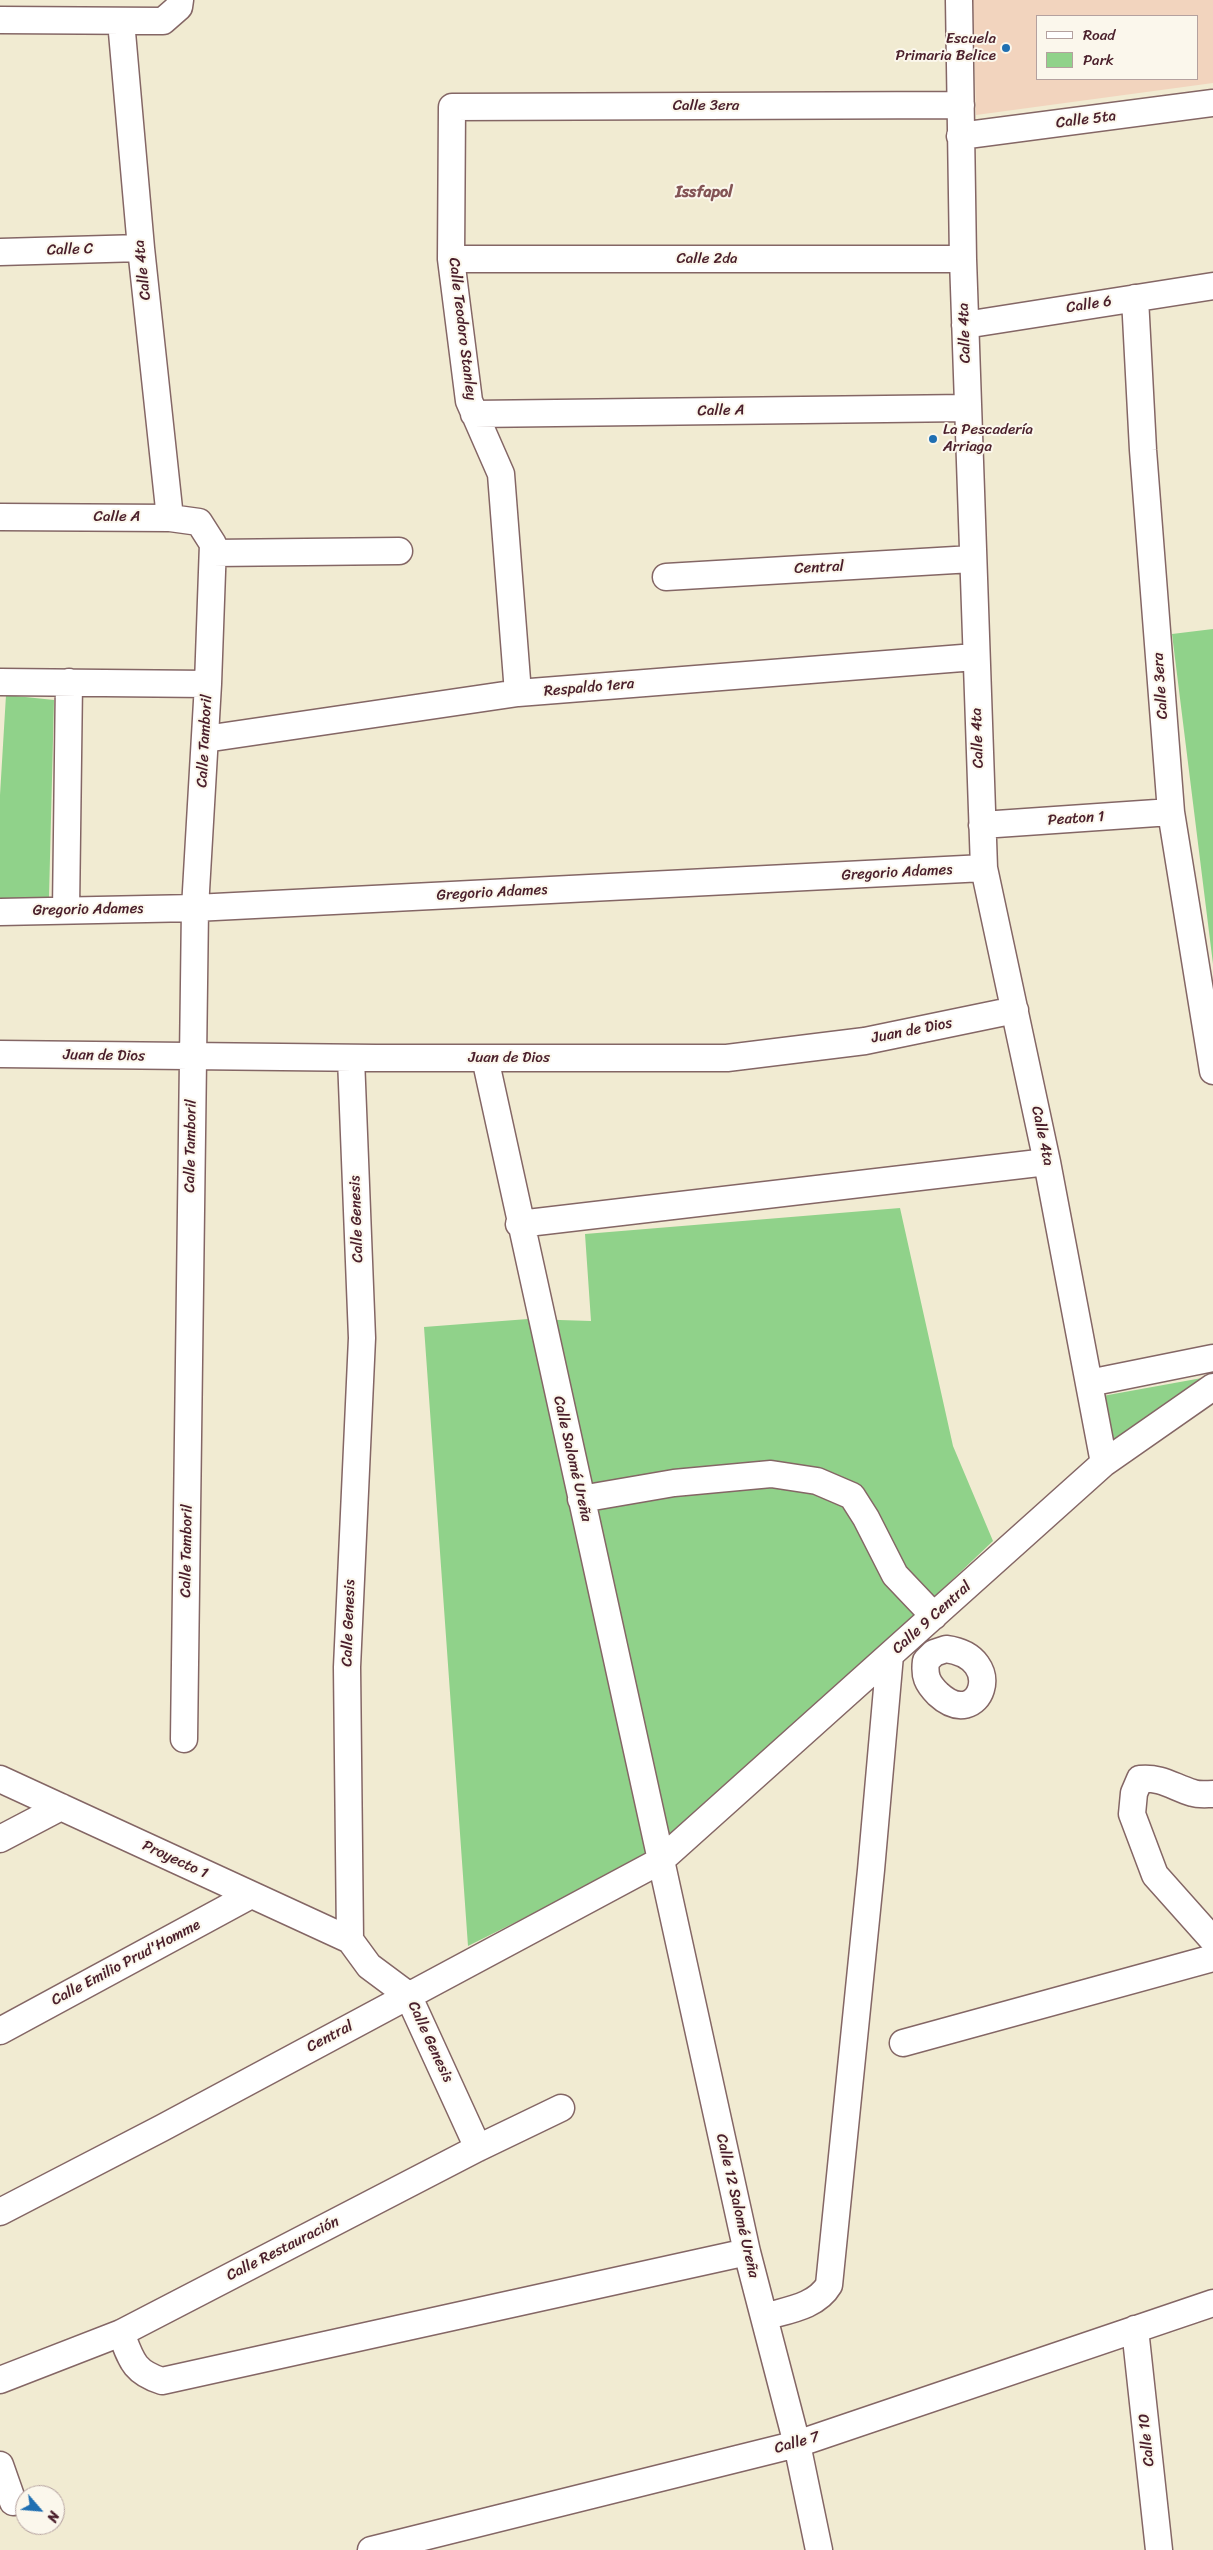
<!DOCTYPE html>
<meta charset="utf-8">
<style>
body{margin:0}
#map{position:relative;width:1213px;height:2550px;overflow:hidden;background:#f1ebd2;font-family:Sriracha,sans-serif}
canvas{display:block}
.legend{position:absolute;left:1036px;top:15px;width:162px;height:65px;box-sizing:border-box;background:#fbf7ec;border:1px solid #b4a19f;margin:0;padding:6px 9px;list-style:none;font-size:15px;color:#4a1f2b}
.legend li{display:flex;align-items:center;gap:10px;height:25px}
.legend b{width:25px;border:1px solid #b4a19f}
.north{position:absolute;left:15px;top:2485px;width:50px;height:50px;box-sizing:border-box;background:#fbf7ec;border:1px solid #b4a19f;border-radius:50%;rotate:117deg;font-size:14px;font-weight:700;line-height:20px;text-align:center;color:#4a1f2b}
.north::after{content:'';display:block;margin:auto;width:18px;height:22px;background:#1f6fb2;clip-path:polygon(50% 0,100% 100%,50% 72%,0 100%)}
</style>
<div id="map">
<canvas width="1213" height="2550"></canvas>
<ul class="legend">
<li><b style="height:6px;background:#fff"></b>Road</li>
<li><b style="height:14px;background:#90d28a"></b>Park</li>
</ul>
<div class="north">N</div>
</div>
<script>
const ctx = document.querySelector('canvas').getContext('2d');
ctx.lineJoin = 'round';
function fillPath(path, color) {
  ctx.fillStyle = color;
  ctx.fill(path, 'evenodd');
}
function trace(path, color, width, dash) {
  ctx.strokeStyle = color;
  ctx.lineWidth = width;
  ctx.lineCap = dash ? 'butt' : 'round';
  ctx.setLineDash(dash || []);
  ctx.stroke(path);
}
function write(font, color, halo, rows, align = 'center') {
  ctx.font = font + ' Sriracha,sans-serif';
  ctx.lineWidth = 4;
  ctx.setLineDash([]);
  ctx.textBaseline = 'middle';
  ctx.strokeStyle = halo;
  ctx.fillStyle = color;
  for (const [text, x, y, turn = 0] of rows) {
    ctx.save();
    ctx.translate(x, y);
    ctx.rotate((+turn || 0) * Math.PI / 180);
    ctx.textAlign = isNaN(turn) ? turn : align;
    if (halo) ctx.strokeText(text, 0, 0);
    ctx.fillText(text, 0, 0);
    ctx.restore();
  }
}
const built = new Path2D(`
 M973,0H1213V83L976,115ZM1037,16H1197V79H1037Z`);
const green = new Path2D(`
 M1213,629V964L1172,634Z
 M6,695L54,700L49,897L0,902V795Z
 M900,1208L953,1446L993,1541L911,1619L650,1855L468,1946L424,1327L528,1319L591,1321L585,1234Z
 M1213,1376L1110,1450L1097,1397Z`);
const minor = new Path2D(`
 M959,0L963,259L984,868L1047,1162L1104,1463
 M0,20L163,21L179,7L180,0
 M121,21L141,248L170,518
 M960,136L1213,103
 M0,252L141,248
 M451,259H963
 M1135,298L1143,450L1171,812L1213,1071
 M965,325L1213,286
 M474,414L967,408
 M0,517L170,518L199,522L213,544L208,684L195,908L184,1739
 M213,553L399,551
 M666,577L972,559
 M0,682L208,684
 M518,693L501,474L469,401L451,259L452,107L961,105
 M205,739L518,693L975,657
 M982,825L1171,812
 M66,910L69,682
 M0,912L195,908L984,868
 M0,1054L376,1058H727L865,1041L1015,1010
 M351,1058L362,1338L347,1667L350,1940L369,1966L408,1995L478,2148
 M485,1058L747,2252L797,2444L819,2550
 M519,1224L1047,1162
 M1089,1383L1213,1358
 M581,1499L674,1483L771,1474L817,1481L852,1496L866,1518L895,1575L934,1616
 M946,1649C1008,1657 980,1733 938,1694C927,1683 924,1676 926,1661L934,1653Z
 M0,1779L350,1940
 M1213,1794C1207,1794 1199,1795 1193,1793C1173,1787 1162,1777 1140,1779L1134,1793L1132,1814L1155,1875L1213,1940
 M0,1839L61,1807
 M0,2031L251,1895
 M903,2043L1213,1958
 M0,2212L162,2128L660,1861L1104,1463L1213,1387
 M764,2317C787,2310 816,2307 829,2285L871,1870L890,1655
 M1135,2329L1159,2550
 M121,2333C131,2359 133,2372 162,2381L747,2252
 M0,2380L121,2333L478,2148L561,2108
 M0,2465L13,2502
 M371,2550L797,2444L1213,2303`);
const markers = [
 [1006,48,5,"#1f6fb2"],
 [933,439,5,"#1f6fb2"]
];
const poiNames = [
 ["Escuela",996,39],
 ["Primaria Belice",996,56],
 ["La Pescadería",943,430,"left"],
 ["Arriaga",943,447,"left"]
];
const streetNames = [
 ["Calle 3era",706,106],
 ["Calle 5ta",1086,120,-7],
 ["Calle C",70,250,-2],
 ["Calle 2da",707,259],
 ["Calle 4ta",143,270,-96],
 ["Calle 6",1089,305,-9],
 ["Calle Teodoro Stanley",462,329,83],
 ["Calle 4ta",965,333,-92],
 ["Calle A",721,411,-1],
 ["Calle A",117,517],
 ["Central",819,568,-3],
 ["Calle 3era",1161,686,-94],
 ["Respaldo 1era",589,688,-5],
 ["Calle 4ta",978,738,-92],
 ["Calle Tamboril",205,741,-87],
 ["Peaton 1",1076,819,-4],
 ["Gregorio Adames",897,873,-3],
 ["Gregorio Adames",492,893,-3],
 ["Gregorio Adames",88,910,-1],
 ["Juan de Dios",912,1031,-11],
 ["Juan de Dios",104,1056,1],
 ["Juan de Dios",509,1058],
 ["Calle 4ta",1042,1136,78],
 ["Calle Tamboril",191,1146,-89],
 ["Calle Genesis",357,1219,-92],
 ["Calle Salomé Ureña",572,1459,77],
 ["Calle Tamboril",187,1551,-89],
 ["Calle 9 Central",932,1618,-42],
 ["Calle Genesis",349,1623,-88],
 ["Proyecto 1",175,1860,25],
 ["Calle Emilio Prud'Homme",126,1963,-28],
 ["Central",330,2037,-28],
 ["Calle Genesis",430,2042,65],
 ["Calle 12 Salomé Ureña",737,2206,77],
 ["Calle Restauración",283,2249,-27],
 ["Calle 10",1147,2440,-96],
 ["Calle 7",797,2443,-16]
];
const neighbourhoodNames = [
 ["Issfapol",704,193]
];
fillPath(built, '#f2d4be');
fillPath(green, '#90d28a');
trace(minor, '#846665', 29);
trace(minor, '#fff', 26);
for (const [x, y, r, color] of markers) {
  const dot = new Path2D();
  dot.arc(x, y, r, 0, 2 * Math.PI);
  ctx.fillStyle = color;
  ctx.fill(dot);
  trace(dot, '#fbf7ec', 2);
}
write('15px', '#4a1f2b', '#fbf7ec', poiNames, 'right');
write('15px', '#4a1f2b', '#fbf7ec', streetNames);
write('bold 16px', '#835455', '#fbf7ec', neighbourhoodNames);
</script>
